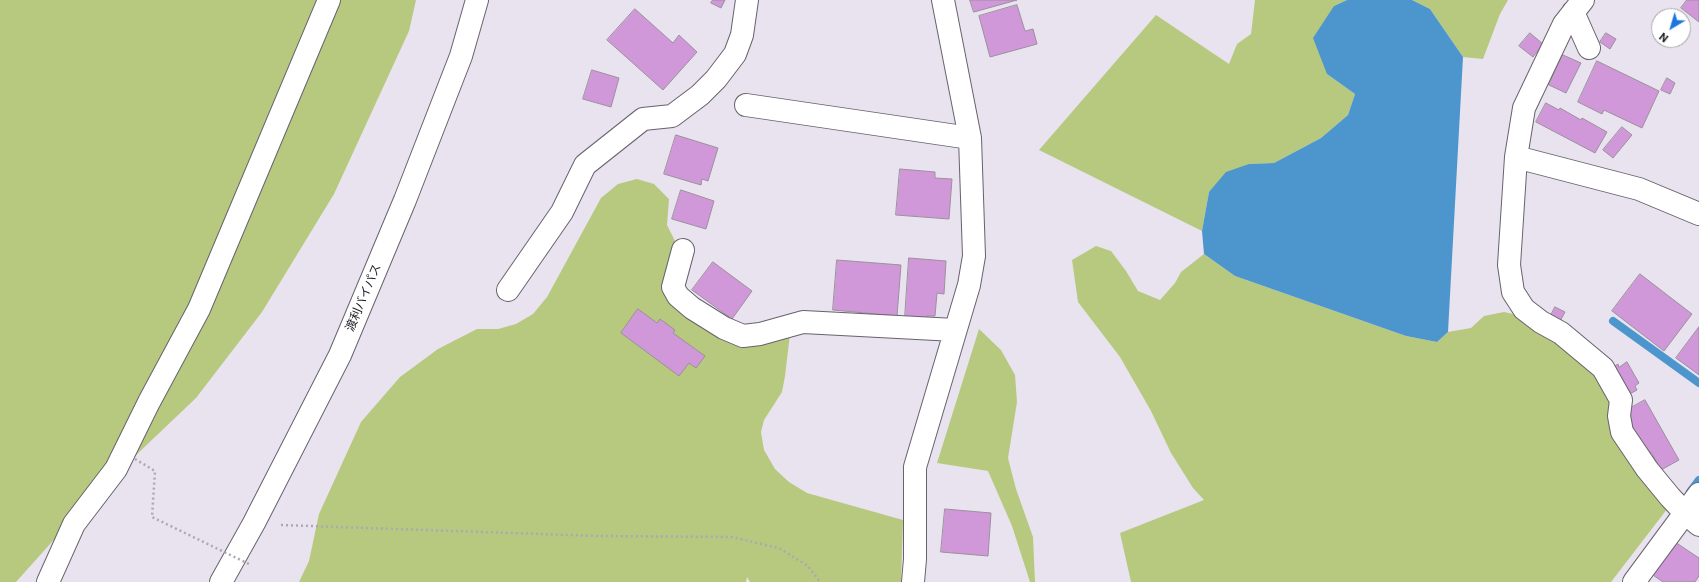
<!DOCTYPE html>
<meta charset="utf-8">
<style>
body{margin:0}
#map{position:relative;width:1699px;height:582px;overflow:hidden;background:#e9e3ef;font-family:Roboto,sans-serif}
canvas{display:block}
.north{position:absolute;left:1651px;top:8px;width:40px;height:40px;box-sizing:border-box;background:#fff;border:1px solid #a7a6a7;border-radius:50%;rotate:218deg;font-size:11px;font-weight:700;line-height:16px;text-align:center;color:#222024}
.north::after{content:'';display:block;margin:auto;width:14px;height:18px;background:#1c76e0;clip-path:polygon(50% 0,100% 100%,50% 72%,0 100%)}
</style>
<div id="map">
<canvas width="1699" height="582"></canvas>
<div class="north">N</div>
</div>
<script>
const ctx = document.querySelector('canvas').getContext('2d');
ctx.lineJoin = 'round';
function fillPath(path, color) {
  ctx.fillStyle = color;
  ctx.fill(path, 'evenodd');
}
function trace(path, color, width, dash) {
  ctx.strokeStyle = color;
  ctx.lineWidth = width;
  ctx.lineCap = dash ? 'butt' : 'round';
  ctx.setLineDash(dash || []);
  ctx.stroke(path);
}
function write(font, color, halo, rows, align = 'center') {
  ctx.font = font + ' Roboto,"Noto Sans JP",sans-serif';
  ctx.lineWidth = 4;
  ctx.setLineDash([]);
  ctx.textBaseline = 'middle';
  ctx.strokeStyle = halo;
  ctx.fillStyle = color;
  for (const [text, x, y, turn = 0] of rows) {
    ctx.save();
    ctx.translate(x, y);
    ctx.rotate((+turn || 0) * Math.PI / 180);
    ctx.textAlign = isNaN(turn) ? turn : align;
    if (halo) ctx.strokeText(text, 0, 0);
    ctx.fillText(text, 0, 0);
    ctx.restore();
  }
}
const green = new Path2D(`
 M0,0H416L409,31L334,194L262,312L196,398L94,495L16,582H0Z
 M1255,0H1347L1334,6L1327,74L1355,94L1348,115L1321,138L1274,163L1249,164L1209,192L1202,231L1039,150L1156,15L1229,64L1237,44L1251,34Z
 M1412,0H1508L1500,14L1483,59L1463,57L1430,9Z
 M637,179L654,184L669,199L667,225L676,243L673,255L698,324L716,336L731,343L790,334L785,376L782,392L764,420L761,432L764,450L775,469L789,482L807,493L903,520L901,582H750L747,577L746,582H299L309,561L319,514L361,422L400,377L438,349L477,329H498L516,324L533,314L547,297L601,198L618,184Z
 M1096,246L1111,251L1126,271L1138,291L1160,300L1175,283L1181,272L1204,254L1235,276L1406,336L1437,342L1448,332L1471,328L1484,316L1504,312L1527,317L1598,363L1671,504L1611,582H1131L1120,533L1204,500L1193,488L1171,453L1151,411L1120,357L1078,302L1072,260Z
 M979,329L1001,350L1015,375L1017,402L1008,458L1016,489L1033,537L1035,582H1030L1012,526L988,471L937,463Z`);
const water = new Path2D(`
 M1347,0H1412L1430,9L1463,57L1448,332L1437,342L1406,336L1235,276L1204,254L1202,231L1209,192L1226,172L1249,164L1274,163L1321,138L1348,115L1355,94L1327,74L1313,38L1334,6Z`);
const stream = new Path2D(`
 M1613,321L1699,383
 M1690,492L1699,480`);
const building = new Path2D(`
 M713,0H725L721,8L711,3Z
 M970,0H1017L974,12Z
 M1687,0H1699V22L1681,8Z
 M1017,5L1025,31L1033,29L1037,44L990,57L979,16Z
 M635,9L673,43L679,35L697,52L663,90L607,40Z
 M1530,33L1543,44L1533,57L1519,46Z
 M1606,33L1616,39L1610,49L1600,42Z
 M1563,55L1581,63L1566,93L1549,85Z
 M1597,61L1659,91L1642,128L1604,110L1602,114L1578,102Z
 M592,70L619,78L611,107L583,99Z
 M1667,78L1675,83L1670,94L1661,90Z
 M1546,103L1559,110L1560,108L1581,120L1582,118L1607,132L1595,153L1536,122Z
 M1622,127L1632,135L1613,158L1603,150Z
 M676,135L718,148L708,181L702,179L701,185L664,174Z
 M900,169L935,172V178L952,179L949,219L896,215Z
 M681,190L714,201L706,229L672,219Z
 M909,258L946,261L944,294L937,293L935,316H927L926,319L905,318Z
 M837,260L901,265L897,316L833,310Z
 M713,262L752,291L732,319L692,290Z
 M1640,274L1692,314L1664,351L1612,311Z
 M1555,307L1565,312L1556,329L1547,324Z
 M638,309L657,323L660,319L675,330L673,333L705,356L696,368L689,363L679,376L621,333Z
 M1699,327V375L1676,358Z
 M1627,362L1639,383L1635,386L1637,390L1622,398L1607,371L1618,364L1619,367Z
 M1645,400L1679,460L1661,470L1651,452L1643,457L1620,414Z
 M945,509L991,513L988,556L941,552Z
 M1672,540L1699,558V576L1695,582H1663L1650,573Z`);
const path = new Path2D(`
 M281,525L597,536L732,537L779,548L808,566L820,582`);
const minor = new Path2D(`
 M1583,0L1564,24L1524,108L1516,157L1639,189L1699,214
 M1573,12L1589,48
 M746,105L970,138
 M1516,157L1509,265L1513,292L1524,309L1541,322L1561,333L1603,368L1621,400L1619,416L1622,432L1647,469L1670,497L1685,513L1699,525
 M683,250L673,287L678,296L692,308L724,328L743,336L760,334L803,322L955,330
 M508,290L562,212L585,165L643,119L672,116L700,95L716,79L735,54L742,35L747,0
 M48,582L74,524L116,469L149,402L199,309L329,0
 M913,582L915,559V467L969,285L974,256L970,138L943,0
 M1634,582L1699,494`);
const trunk = new Path2D(`
 M221,582L254,523L340,355L405,200L461,56L477,0`);
const pathBridge = new Path2D(`
 M135,459L155,471L152,517L251,565`);
const streetNames = [
 ["渡利バイパス",364,298,-67]
];
fillPath(green, '#b6c97f');
fillPath(water, '#4d96cd');
trace(stream, '#4d96cd', 8);
fillPath(building, '#d097d9');
trace(building, '#9a919b', 1);
trace(minor, '#68626d', 24);
trace(trunk, '#68626d', 24);
trace(path, '#ada8b1', 2.5, [2, 3]);
trace(minor, '#fff', 22);
trace(trunk, '#fff', 22);
trace(pathBridge, '#ada8b1', 2.5, [2, 3]);
write('12px', '#222024', '#fff', streetNames);
</script>
